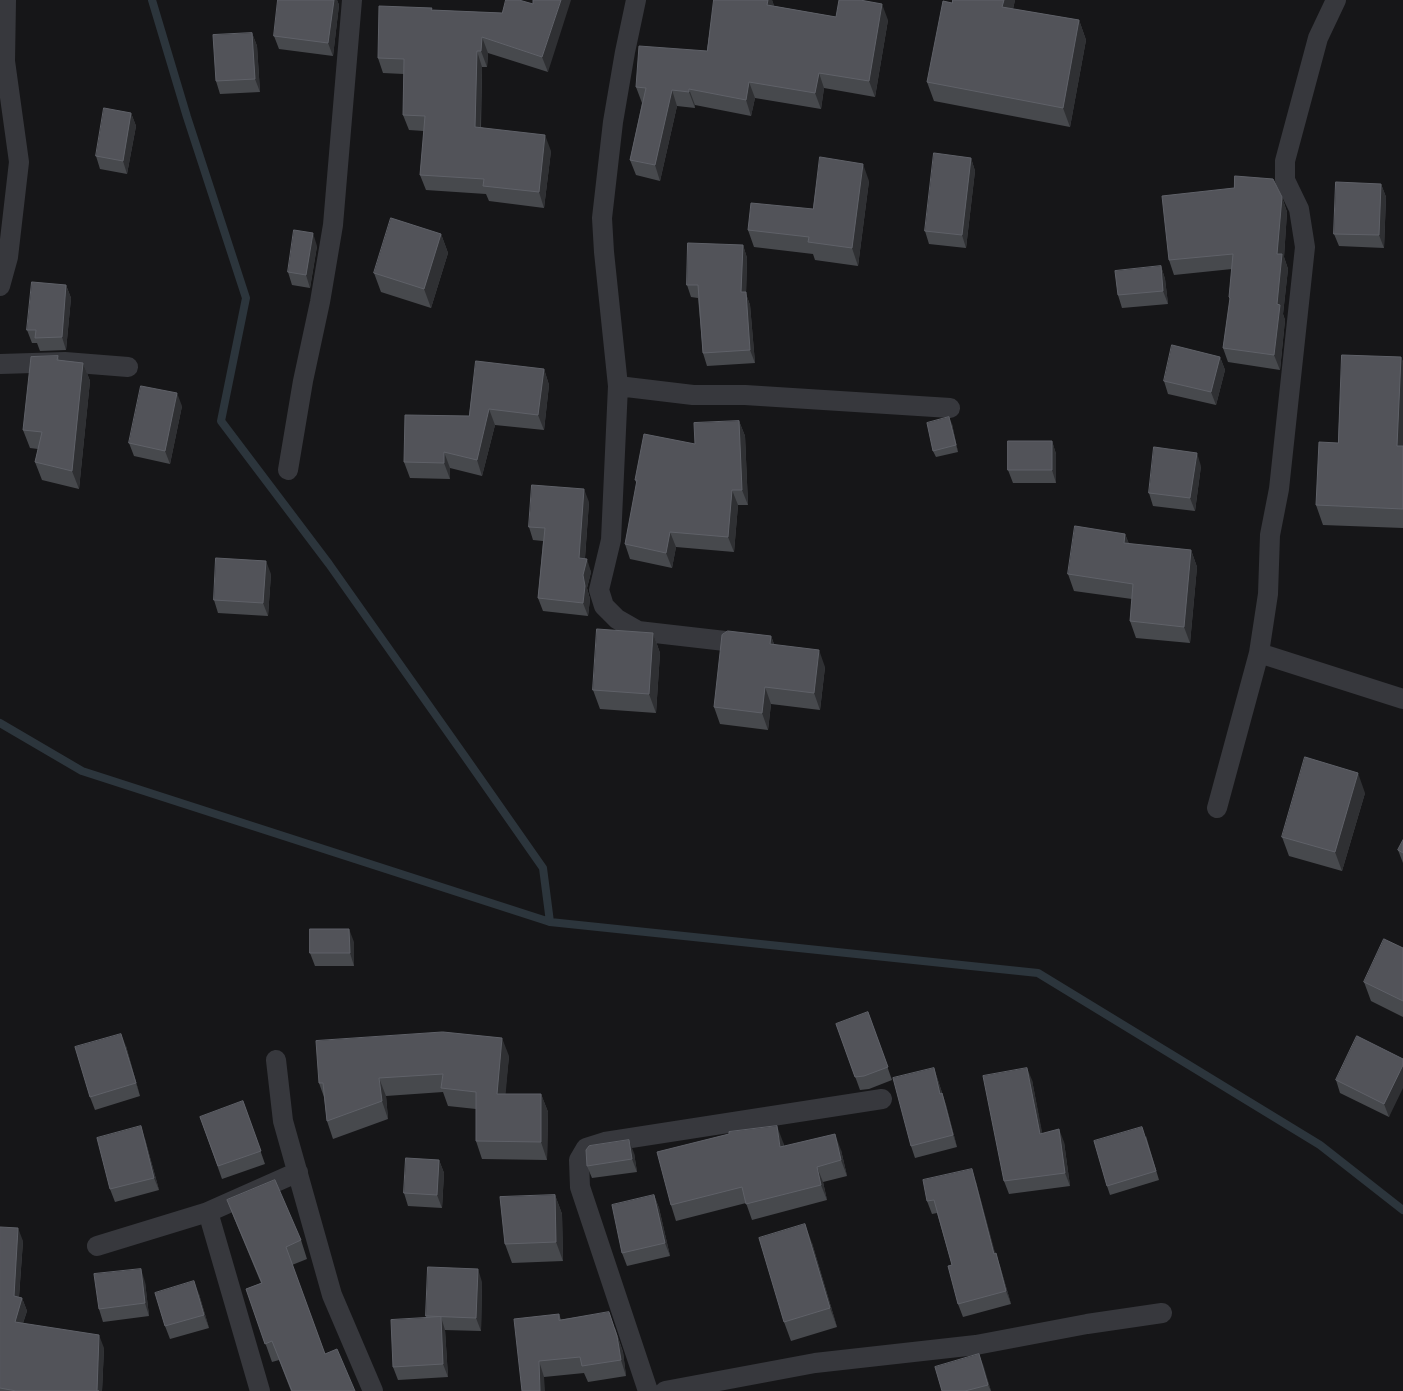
<!DOCTYPE html>
<style>
body{margin:0}
canvas{display:block;background:#161618}
</style>
<canvas width="1403" height="1391"></canvas>
<script>
const ctx = document.querySelector('canvas').getContext('2d');
ctx.lineJoin = 'round';
function trace(path, color, width, dash) {
  ctx.strokeStyle = color;
  ctx.lineWidth = width;
  ctx.lineCap = dash ? 'butt' : 'round';
  ctx.setLineDash(dash || []);
  ctx.stroke(path);
}
function fillPath(path, color) {
  ctx.fillStyle = color;
  ctx.fill(path, 'evenodd');
}
const stream = new Path2D(`
 M152,0L187,117L246,298L221,421L329,564L466,758L543,868L550,922
 M0,723L82,771L550,922L1038,973L1320,1145L1403,1210`);
const street = new Path2D(`
 M636,0L625,52L613,122L602,218L604,252L618,386L611,540L599,590L604,606L617,619L638,631L725,641
 M1336,0L1318,38L1285,161V180L1299,209L1305,247L1279,489L1270,535L1268,594L1259,653L1403,699
 M0,286L8,257L19,162L5,61L6,0
 M0,364L65,362L128,367
 M618,386L693,395H745L950,408
 M288,470L303,381L320,302L333,225L352,0
 M1217,808L1259,653
 M276,1060L283,1121L332,1295L373,1391
 M208,1212L298,1172
 M97,1246L208,1212L260,1391
 M648,1391L580,1187L579,1160L586,1148L605,1142L882,1099
 M665,1391L815,1363L976,1345L1087,1324L1162,1313`);
const wall = new Path2D(`
 M278,0H337L339,5L333,56L279,49L274,36Z
 M714,0H772L774,6L836,17L888,20L875,97L824,88L821,109L755,98L751,116L695,105V108L677,106L660,181L636,175L630,160L642,103L636,87L707,51Z
 M953,0H1015L1013,9L1079,20L1086,40L1070,127L934,101L927,82Z
 M533,4L548,72L488,53L487,67H482L481,127L551,151L544,208L489,201L486,194L426,190L420,175L424,131L409,130L403,115L404,74L383,73L378,58L432,8V10L502,13Z
 M252,33L257,46L260,92L220,94L216,81Z
 M131,113L136,126L127,174L100,169L96,156Z
 M971,158L975,171L966,248L929,244L925,231Z
 M869,181L858,266L815,260L813,254L754,247L748,230L813,209Z
 M1381,184L1386,197L1384,248L1339,246L1334,234Z
 M1282,197L1287,212L1284,257L1288,269L1283,314L1285,320L1280,370L1228,362L1223,348L1230,300L1229,297L1232,269L1174,275L1169,260Z
 M441,234L448,253L431,308L381,292L374,273Z
 M743,245L747,258L746,294L750,305L755,363L707,366L703,353L698,298L691,297L687,285Z
 M317,246L310,288L292,285L288,272Z
 M1161,266L1165,279L1168,304L1122,308L1118,295Z
 M66,285L71,298L66,350L40,351L37,343H32L27,330Z
 M58,356L59,360L83,363L90,381L79,489L42,480L35,462L38,449L30,448L23,430Z
 M1220,357L1225,370L1216,405L1168,394L1164,381Z
 M1401,357L1403,362V528L1323,525L1316,505Z
 M544,369L549,385L544,430L495,425L482,476L450,468V479L410,478L404,462L469,416Z
 M182,406L170,464L134,456L129,443Z
 M739,421L745,436L748,505H738L734,552L676,547L672,568L630,559L625,544L637,484L635,480L695,444Z
 M952,424L958,452L936,457L933,451Z
 M1052,441L1056,454V483H1013L1008,470Z
 M1201,466L1195,511L1153,506L1149,493Z
 M589,502L585,558L591,572L587,588L590,599L588,616L543,611L538,598L543,541L533,540L529,527Z
 M1125,534L1129,544L1191,550L1197,567L1190,643L1136,638L1130,621L1132,599L1074,591L1068,574Z
 M271,574L268,616L218,613L214,600Z
 M653,633L660,653L656,713L600,709L593,690Z
 M771,636L774,644L825,667L820,710L771,704L768,730L720,724L714,707Z
 M1365,793L1342,871L1289,856L1282,837Z
 M1403,840V863L1398,850Z
 M354,942V966H315L310,953Z
 M1403,948V1017L1371,1001L1364,982Z
 M868,1012L892,1080L869,1089L860,1090L836,1024Z
 M126,1046L140,1096L95,1110L90,1097Z
 M509,1056L505,1094H541L548,1112L547,1160L482,1159L476,1141V1109L448,1106L443,1092L386,1096L388,1119L333,1139L327,1121L324,1097L319,1083Z
 M1403,1059L1389,1117L1340,1093L1336,1080Z
 M934,1068L946,1105L957,1147L915,1158L911,1146Z
 M1032,1080L1042,1134L1064,1142L1070,1186L1009,1194L1004,1181Z
 M243,1101L265,1164L222,1179L200,1117Z
 M1146,1136L1159,1180L1110,1195L1107,1186Z
 M145,1139L159,1190L115,1202L110,1189Z
 M783,1142L784,1146L841,1150L847,1176L823,1182L827,1200L752,1220L746,1203L676,1221L671,1205Z
 M634,1153L637,1172L592,1178L587,1166Z
 M439,1160L444,1173L442,1208L408,1206L404,1193Z
 M976,1182L995,1254L1000,1266L1011,1304L963,1317L958,1304L952,1265L937,1213L932,1214L927,1201Z
 M555,1195L562,1214L563,1261L512,1263L505,1244Z
 M654,1195L659,1208L670,1256L627,1266L622,1253Z
 M227,1200L301,1240L307,1259L292,1265L325,1354L355,1391H291L279,1360L272,1362L246,1289L261,1283L234,1218Z
 M0,1227L23,1241L19,1297L22,1298L27,1311L23,1323L104,1348L102,1391H0Z
 M812,1243L837,1327L791,1341L784,1322Z
 M145,1282L149,1316L103,1322L99,1309Z
 M482,1282L481,1331L445,1330L448,1377L398,1380L393,1367L426,1318V1316Z
 M199,1294L209,1328L170,1339L165,1326Z
 M559,1314L561,1320L615,1328L623,1352L626,1376L588,1382L584,1373L544,1377L522,1391Z
 M979,1354L991,1391H942Z`);
const shadedWall = new Path2D(`
 M334,0H337L339,5L333,56L328,43Z
 M561,0H571L548,72L542,57Z
 M768,0H772L775,8L767,5Z
 M1004,0H1015L1009,26L1002,7Z
 M882,4L888,20L875,97L869,81Z
 M1079,20L1086,40L1070,127L1063,108Z
 M252,33L257,46L260,92L255,79Z
 M482,37L488,53L487,67L481,51Z
 M477,51L482,67L480,142L475,127Z
 M819,73L824,88L821,109L815,93Z
 M749,82L755,98L751,116L746,100Z
 M689,89L695,105V108L689,92Z
 M672,90L677,106L660,181L655,165Z
 M131,113L136,126L127,174L123,161Z
 M545,135L551,151L544,208L539,192Z
 M971,158L975,171L966,248L962,235Z
 M863,164L869,181L858,266L852,248Z
 M1381,184L1386,197L1384,248L1379,235Z
 M1282,197L1287,212L1284,257L1288,269L1283,314L1285,320L1280,370L1274,355L1277,254Z
 M313,233L317,246L310,288L306,275Z
 M441,234L448,253L431,308L424,289Z
 M743,245L747,258L746,294L750,305L755,363L750,350L741,292Z
 M1161,266L1165,279L1168,304L1163,291Z
 M66,285L71,298L66,350L62,337Z
 M1220,357L1225,370L1216,405L1211,392Z
 M1401,357L1403,362V462L1397,446Z
 M83,363L90,381L79,489L72,471Z
 M544,369L549,385L544,430L538,415Z
 M177,393L182,406L170,464L165,451Z
 M489,409L495,425L482,476L477,460Z
 M949,417L952,424L958,452L956,445Z
 M739,421L745,436L748,505L742,490Z
 M1052,441L1056,454V483L1052,470Z
 M444,452L450,468V479L444,463Z
 M1197,453L1201,466L1195,511L1190,498Z
 M584,489L589,502L584,570L587,559L591,572L587,588L590,599L588,616L583,603L579,558Z
 M732,490L738,505L734,552L728,537Z
 M670,532L676,547L672,568L666,553Z
 M1125,534L1132,551L1124,543Z
 M1191,550L1197,567L1190,643L1184,627Z
 M266,561L271,574L268,616L263,603Z
 M653,633L660,653L656,713L649,694Z
 M771,636L777,653L770,644Z
 M819,650L825,667L820,710L814,693Z
 M765,687L771,704L768,730L762,713Z
 M1358,773L1365,793L1342,871L1335,852Z
 M349,929L354,942V966L350,953Z
 M121,1034L126,1046L140,1096L136,1083Z
 M502,1038L509,1056L504,1112L497,1094Z
 M1403,1065V1088L1389,1117L1384,1104Z
 M934,1068L946,1105L957,1147L940,1094Z
 M1027,1068L1032,1080L1045,1147L1040,1134Z
 M379,1078L386,1096L388,1119L382,1101Z
 M541,1094L548,1112L547,1160L541,1142Z
 M141,1126L145,1139L159,1190L154,1178Z
 M777,1126L783,1142L786,1162L780,1147Z
 M1059,1129L1064,1142L1070,1186L1065,1173Z
 M835,1134L841,1150L847,1176L841,1160Z
 M629,1140L634,1153L637,1172L632,1159Z
 M439,1160L444,1173L442,1208L437,1195Z
 M817,1167L823,1182L827,1200L821,1185Z
 M972,1169L976,1182L999,1267L994,1254Z
 M555,1195L562,1214L563,1261L556,1242Z
 M654,1195L659,1208L670,1256L665,1243Z
 M805,1224L812,1243L837,1327L830,1308Z
 M18,1228L23,1241L18,1309L14,1296Z
 M996,1253L1000,1266L1011,1304L1006,1291Z
 M141,1269L145,1282L149,1316L145,1303Z
 M478,1269L482,1282L481,1331L476,1318Z
 M194,1281L199,1294L209,1328L204,1315Z
 M22,1298L27,1311L19,1335L15,1322Z
 M609,1312L623,1352L626,1376L621,1360Z
 M441,1317L445,1330L448,1377L443,1364Z
 M99,1335L104,1348L102,1391H97Z
 M979,1354L984,1367L991,1391L988,1385Z
 M539,1361L544,1377L545,1391H540Z`);
const building = new Path2D(`
 M278,0H334L328,43L274,36Z
 M506,0H519L533,4V0H561L542,57L482,37L481,51H477L475,127L545,135L539,192L483,186L484,179L420,175L425,116L403,115L404,59L378,58L379,6L432,8L431,10L502,13Z
 M714,0H768L767,5L836,17L839,0H860L882,4L869,81L819,73L815,93L749,82L746,100L689,89V92L672,90L655,165L630,160L646,88L636,87L639,46L707,51Z
 M953,0H1004L1002,7L1079,20L1063,108L927,82L943,1L952,3Z
 M252,33L255,79L216,81L213,35Z
 M104,108L131,113L123,161L96,156Z
 M934,153L971,158L962,235L925,231Z
 M820,157L863,164L852,248L808,242L809,237L748,230L751,203L813,209Z
 M1235,176L1273,179L1282,197L1277,254H1282L1277,304L1280,305L1274,355L1223,348L1230,298L1229,297L1233,254L1169,260L1162,196L1234,188Z
 M1336,182L1381,184L1379,235L1334,234Z
 M391,218L441,234L424,289L374,273Z
 M294,230L313,233L306,275L288,272Z
 M688,243L743,245L741,292H746L750,350L703,353L698,285H687Z
 M1161,266L1163,291L1118,295L1115,271Z
 M32,282L66,285L62,337L35,338L36,330H27Z
 M1172,345L1220,357L1211,392L1164,381Z
 M1342,355L1401,357L1397,446H1403V509L1316,505L1319,442L1338,443Z
 M58,356L57,360L83,363L72,471L35,462L42,432L23,430L31,357Z
 M476,361L544,369L538,415L489,409L477,460L444,452V463L404,462L405,415L469,416Z
 M141,386L177,393L165,451L129,443Z
 M949,417L956,445L933,451L927,423Z
 M739,421L742,490H732L728,537L670,532L666,553L625,544L637,480H635L644,434L695,444L694,423Z
 M1008,441H1052V470H1008Z
 M1154,447L1197,453L1190,498L1149,493Z
 M532,485L584,489L579,558L587,559L583,575L585,586L583,603L538,598L545,528L529,527Z
 M1075,526L1125,534L1124,543L1191,550L1184,627L1130,621L1133,584L1068,574Z
 M216,558L266,561L263,603L214,600Z
 M597,629L653,633L649,694L593,690Z
 M728,631L771,636L770,644L819,650L814,693L765,687L762,713L714,707L722,635Z
 M1305,757L1358,773L1335,852L1282,837Z
 M1403,840V853L1398,850Z
 M310,929H349L350,953H310Z
 M1384,939L1403,948V1001L1364,982Z
 M868,1012L888,1067L864,1076L855,1077L836,1024Z
 M443,1032L502,1038L497,1094H541V1142L476,1141V1092L441,1088L443,1074L379,1078L382,1101L327,1121L323,1083H319L316,1041Z
 M121,1034L136,1083L90,1097L75,1047Z
 M1357,1036L1403,1059V1065L1384,1104L1336,1080Z
 M934,1068L940,1094L942,1093L953,1135L911,1146L893,1078Z
 M1027,1068L1040,1134L1059,1129L1065,1173L1004,1181L983,1076Z
 M243,1101L261,1151L218,1166L200,1117Z
 M141,1126L154,1178L110,1189L97,1138Z
 M777,1126L780,1147L835,1134L841,1160L817,1167L821,1185L746,1204L742,1187L671,1205L657,1152L729,1134V1132Z
 M1142,1127L1156,1171L1107,1186L1094,1141Z
 M629,1140L632,1159L587,1166L586,1150L589,1146Z
 M406,1158L439,1160L437,1195L404,1193Z
 M972,1169L994,1254L996,1253L1006,1291L958,1304L948,1266L952,1265L934,1200L927,1201L923,1180Z
 M275,1180L301,1240L286,1247L325,1354L337,1349L355,1391H292L272,1341L265,1344L246,1289L262,1283L227,1200Z
 M555,1195L556,1242L505,1244L500,1197Z
 M654,1195L665,1243L622,1253L612,1205Z
 M805,1224L830,1308L784,1322L759,1238Z
 M0,1227L18,1228L14,1296L22,1298L15,1322L99,1335L97,1391H99H16L0,1388Z
 M428,1267L478,1269L476,1318L426,1316Z
 M141,1269L145,1303L99,1309L94,1274Z
 M194,1281L204,1315L165,1326L155,1293Z
 M609,1312L617,1336L621,1360L582,1366L580,1357L539,1361L540,1391H522L514,1319L559,1314V1320Z
 M441,1317L443,1364L393,1367L391,1320Z
 M979,1354L988,1385L965,1391H942L935,1367Z`);
trace(stream, '#2c353c', 8);
trace(street, '#37383d', 20);
fillPath(wall, '#47494d');
fillPath(shadedWall, '#2f3033');
fillPath(building, '#525359');
trace(building, '#5f6168', 1);
</script>
